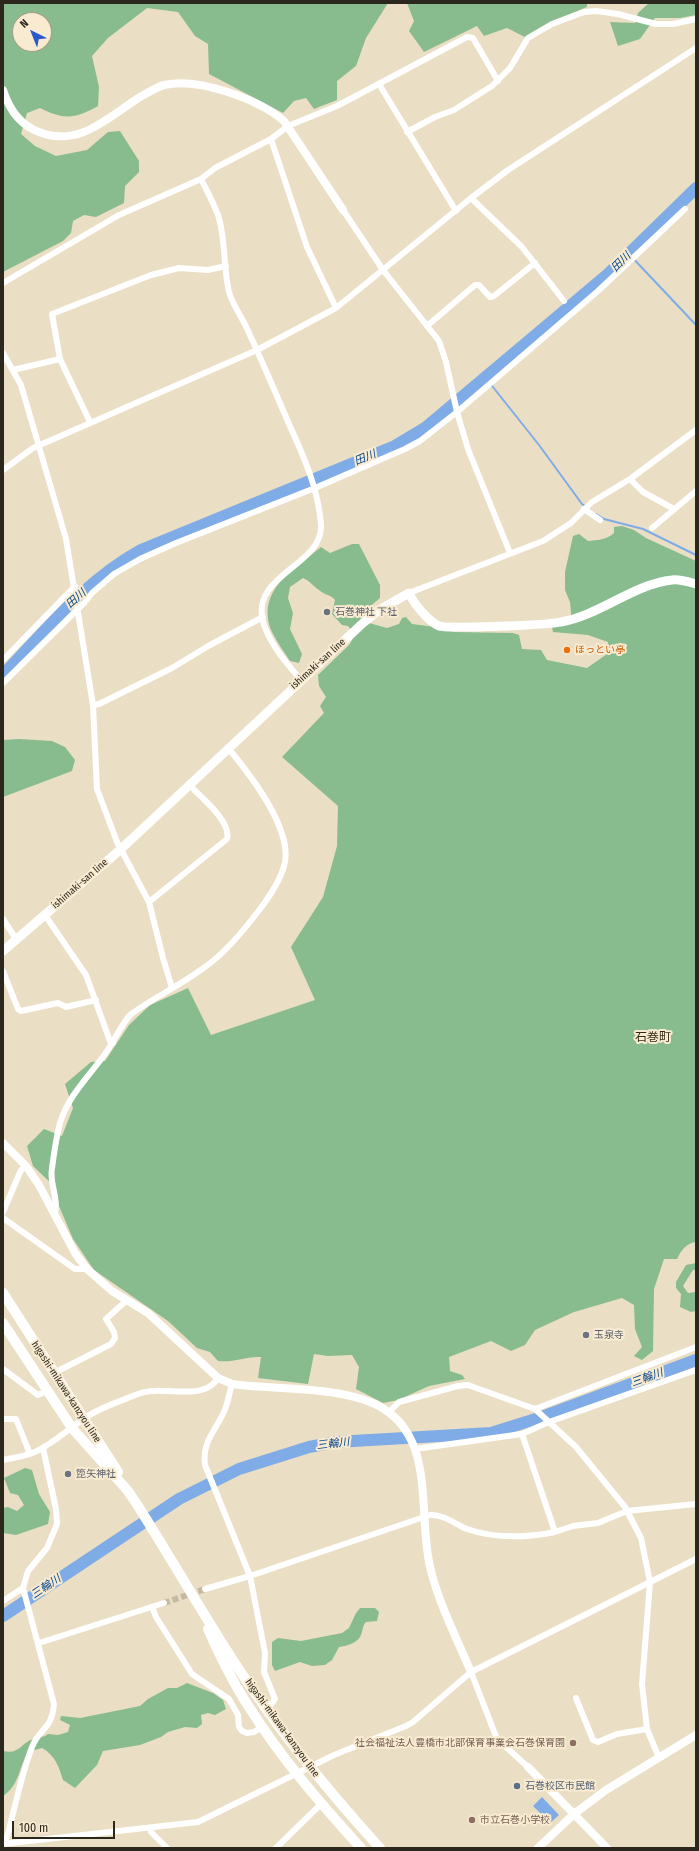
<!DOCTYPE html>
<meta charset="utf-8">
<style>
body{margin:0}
#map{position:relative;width:699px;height:1851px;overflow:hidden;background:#eadec4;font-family:"Fira Sans Condensed",sans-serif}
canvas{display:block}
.frame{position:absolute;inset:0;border:4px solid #2c271d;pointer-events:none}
.north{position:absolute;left:12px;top:12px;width:40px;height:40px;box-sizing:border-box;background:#f8ebd1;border:1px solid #a69d89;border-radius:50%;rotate:317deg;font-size:11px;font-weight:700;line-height:16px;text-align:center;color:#2c271d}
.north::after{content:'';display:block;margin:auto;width:14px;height:18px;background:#2a5ac8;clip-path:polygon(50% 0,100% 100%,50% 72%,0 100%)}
.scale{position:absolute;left:12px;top:1821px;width:103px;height:18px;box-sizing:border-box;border:2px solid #2c271d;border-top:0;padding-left:5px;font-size:12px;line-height:14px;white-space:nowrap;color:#2c271d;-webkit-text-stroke:3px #f8ebd1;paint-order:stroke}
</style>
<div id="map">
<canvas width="699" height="1851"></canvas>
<div class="frame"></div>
<div class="north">N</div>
<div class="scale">100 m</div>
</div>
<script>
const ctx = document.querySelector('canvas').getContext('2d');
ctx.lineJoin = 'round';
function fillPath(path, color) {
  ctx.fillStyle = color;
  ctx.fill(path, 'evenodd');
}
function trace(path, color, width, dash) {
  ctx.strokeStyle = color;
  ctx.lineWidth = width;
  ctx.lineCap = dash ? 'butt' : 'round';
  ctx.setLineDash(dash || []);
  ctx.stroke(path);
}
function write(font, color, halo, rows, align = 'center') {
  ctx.font = font + ' "Fira Sans Condensed","Noto Sans JP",sans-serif';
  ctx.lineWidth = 4;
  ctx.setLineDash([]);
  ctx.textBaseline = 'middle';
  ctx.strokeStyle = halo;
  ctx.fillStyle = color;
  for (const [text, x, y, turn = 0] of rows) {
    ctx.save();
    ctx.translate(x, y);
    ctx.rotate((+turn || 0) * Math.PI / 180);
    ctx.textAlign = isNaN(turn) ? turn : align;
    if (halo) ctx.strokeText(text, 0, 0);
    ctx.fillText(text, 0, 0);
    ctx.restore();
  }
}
const green = new Path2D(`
 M3,3H388L366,38L356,66L337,81V100L314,109L306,98L294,101L283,113L209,74L208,44L195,36L178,12L147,8L108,38L92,56L99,87L98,106C75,119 64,120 40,108L27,113L21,134L35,146L56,156L87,150L108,132L120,131L139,161V172L125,186L124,203L96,217L84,215L73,221L71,233L63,241L3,272ZM20,20H44V44H20Z
 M407,3H587V7L555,20L527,38L507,28L484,36L477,26L424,52L409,31L414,21Z
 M649,3H696V15L680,18H655L640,39L618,46L610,22L635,23L638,13Z
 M622,526L634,530L646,538L696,561V1242C686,1243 681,1251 677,1259H664L654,1289L653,1351L642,1360L634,1356L642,1347L635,1329L634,1305L622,1298L574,1312L535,1330L525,1345L511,1351L491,1341L449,1357L450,1371L462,1375L465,1379L429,1386L398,1400L383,1403L356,1389L359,1367L352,1355L328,1356L314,1354L308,1384L258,1378L261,1357C246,1356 233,1363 218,1361L210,1352L197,1348L168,1321L94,1270L73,1239L59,1206L56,1188L33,1166L27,1146L44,1129L62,1136L73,1108L65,1084L91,1062L105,1061L129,1025L150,1005L188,988L211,1035L315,1000L291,947L323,897L337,846L338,806L282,757L324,713L320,706L326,697L319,686L318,675L349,645L355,635L348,626L342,625L332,614L335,600C330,594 324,595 319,590C313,586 310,581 303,578L290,587L288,598L293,613L290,629L302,654L299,663L290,661C284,652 277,642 272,632C255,591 293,570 321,547L330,553L352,544H359L380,585V598L366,610L369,623L387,628L399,624L402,618L406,617L412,624L435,627L454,632L513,633L519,635L522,649L541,650L547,660L587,668L607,654L608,642L588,635L553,632L552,627L572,623L570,602L565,590V572L573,536L579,534L588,541C597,540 607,540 614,533V527Z
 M19,739L52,741L65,747L75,760L72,771L3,797V740Z
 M696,1263V1270H693L683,1286L688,1293L696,1292V1311L691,1312L680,1307L681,1294L676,1288V1282L686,1265Z
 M25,1468L32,1470L39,1494L50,1512L48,1524L16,1535L3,1533V1508L8,1507L17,1511L24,1505L18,1495L10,1493L4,1478Z
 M360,1608H375L379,1612L377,1621L366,1622C362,1626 363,1632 360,1637C355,1644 346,1646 339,1647L332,1660L325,1665L312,1666L300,1662L275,1671L272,1665V1642L278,1638L301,1641L342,1633L349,1628L356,1613Z
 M187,1683L213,1693L223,1700L226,1709L215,1715L208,1713L201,1715L202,1724L197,1728L185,1727L168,1732L161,1737L140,1745L103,1751L97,1765L75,1788L63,1780C59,1767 55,1755 42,1748L28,1752C19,1767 19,1786 3,1796V1751C19,1755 21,1743 33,1739C39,1737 43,1738 48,1734L58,1735L68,1732L70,1725L60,1720L61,1716L80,1718L140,1706L148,1699L168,1688H177Z`);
const water = new Path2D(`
 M542,1797L559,1815L550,1823L533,1806Z`);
const stream = new Path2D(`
 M629,254L696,325
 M485,377L539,445L582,504L586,507
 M596,514L604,519L643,529L696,555`);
const river = new Path2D(`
 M3,675C47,629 85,581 141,550L395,446L425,428L608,274L696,188
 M3,1616L179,1499L239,1469L309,1447L336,1442L491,1433L539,1418L696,1360`);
const minorTunnel = new Path2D(`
 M164,1603L205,1589`);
const minor = new Path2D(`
 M379,84L456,211
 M407,132L435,117L454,110L492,86L510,68L528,38L552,24L584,12L596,11L618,14L656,24H673L696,19
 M271,139L307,247L336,308
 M201,179C207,191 213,202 218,215C226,239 223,267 229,292C233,306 244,320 249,333C263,363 276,394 289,424C304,457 318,488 321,524C324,567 247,574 264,625C271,645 287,664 301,680
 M471,198L522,247L564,301
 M343,210L383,270L439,341L446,362L457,412L468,449L510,553
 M3,283L119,215L201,179L215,168L271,139L288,126L337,106L467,37L473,38L498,81
 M427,326L475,285H479L490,297L494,296L535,263
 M3,353L21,385L66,539L93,705L97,789L117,842L149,902L163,958L172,988
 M13,370L60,359
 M90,422L60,359L52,314L151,275L179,268L208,270L226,266
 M3,470L33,448L257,350L336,308L471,198L508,170L696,48
 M630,479L643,492L674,509
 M584,509L600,520
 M652,528L696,491
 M409,593L543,541L571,523L592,502L630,479L696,430
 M3,660L75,586
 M3,683L85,602L92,593L114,574L140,559L176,543L315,488L405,449L420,441L457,412L598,291L685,209
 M93,705L99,704L172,668L210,645L263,617
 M149,902L227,839C232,822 200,796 189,785
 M45,915L86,975L110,1041L113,1043
 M3,919L16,939
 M3,971L18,1009L21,1011L58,1003L66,1007L96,1000
 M3,1212L21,1170L26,1166
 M55,1213C59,1198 49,1184 52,1168C54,1153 56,1138 60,1123C68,1096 89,1076 105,1054C114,1041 120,1027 130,1015C153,998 179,986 202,969C222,956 239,936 253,918C265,903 281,882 285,862C291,827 249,773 228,748
 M3,1218L75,1269H87
 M3,1369L38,1395L47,1391
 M696,1370L549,1422L522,1434L555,1532L573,1526L598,1523L627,1511L696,1504
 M54,1373L111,1344L115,1338L114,1332L106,1319L127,1300
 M232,1384C229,1394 228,1404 223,1414C214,1432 202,1443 205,1465L250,1576L265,1653L264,1672L275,1699L267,1710
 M535,1409L576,1447L625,1507L641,1538L650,1582L642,1684L647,1729L659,1758
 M388,1413L399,1402L458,1386L468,1385L535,1409L696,1347
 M3,1419H16L30,1454
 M415,1449L522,1434
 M3,1460C14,1458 25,1456 35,1452C57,1442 73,1424 93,1413C108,1405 123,1400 138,1394C162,1384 203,1403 218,1378
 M205,1589L250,1576L430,1515C443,1514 455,1524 467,1529C496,1539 525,1538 555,1532
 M3,1601L23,1588L28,1571L47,1548L57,1524L56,1509L43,1448
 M152,1607L156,1617L192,1674L229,1699L238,1715L239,1727L242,1731L247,1733L254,1732L262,1727
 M39,1643L164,1603
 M471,1672L497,1739L528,1767
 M576,1698L593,1740L598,1742L617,1734L647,1729
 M150,1828L151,1832L167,1848
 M3,1843L7,1837C15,1807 21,1776 32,1747C39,1728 52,1730 54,1704L23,1588
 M3,1844L198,1822L334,1755L406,1726L413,1722L471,1672L696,1559
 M276,1848L321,1804`);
const tertiary = new Path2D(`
 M3,90C9,109 20,125 39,132C79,148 108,117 140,97C148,93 156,87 164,85C198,77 258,99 284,121L343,210
 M3,1143L26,1166L39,1185L75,1253L87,1269L112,1291L148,1313L218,1378L232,1384C276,1390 335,1386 375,1404C439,1434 416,1516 431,1571C440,1606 457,1639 471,1672
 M528,1767L607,1848
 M538,1848L574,1814L606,1790L696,1735`);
const secondary = new Path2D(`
 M3,951L121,849L363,623L379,610L409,593C414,604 428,621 439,626C447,629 549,625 561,622C600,615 634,584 672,580C679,579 689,582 696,584`);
const primary = new Path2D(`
 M3,1293L118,1472
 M3,1323L72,1428L128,1491L138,1506C181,1574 220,1645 267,1710C302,1759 340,1804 380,1848
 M208,1629C220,1656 233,1683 249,1707C281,1758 321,1804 361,1848`);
const markers = [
 [327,612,4,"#6b7280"],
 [567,650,4,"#e8710a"],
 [586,1335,4,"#6b7280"],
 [68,1474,4,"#6b7280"],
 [573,1743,4,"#8d6e63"],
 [517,1786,4,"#5c6f8a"],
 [472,1820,4,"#8d6e63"]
];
const worshipNames = [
 ["石巻神社 下社",335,612],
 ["玉泉寺",594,1335],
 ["箆矢神社",76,1474]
];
const foodNames = [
 ["ほっとい亭",575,650]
];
const streetNames = [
 ["ishimaki-san line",318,664,-42],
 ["ishimaki-san line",80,884,-41],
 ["higashi-mikawa-kanzyou line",66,1392,57],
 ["higashi-mikawa-kanzyou line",282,1728,54]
];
const educationNames = [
 ["社会福祉法人豊橋市北部保育事業会石巻保育園",565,1743],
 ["市立石巻小学校",480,1820,"left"]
];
const serviceNames = [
 ["石巻校区市民館",525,1786]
];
const waterNames = [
 ["田川",621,262,-45],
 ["田川",365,458,-22],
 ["田川",76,599,-41],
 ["三輪川",647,1378,-20],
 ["三輪川",333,1444,-7],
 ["三輪川",46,1587,-34]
];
const quarterNames = [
 ["石巻町",653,1038]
];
fillPath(green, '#88bc8e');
fillPath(water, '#7face6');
trace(stream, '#7face6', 2);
trace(river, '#7face6', 12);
trace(minorTunnel, '#c4b9a3', 6, [6, 3]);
trace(minor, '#fff', 6);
trace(tertiary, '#fff', 8);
trace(secondary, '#fff', 9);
trace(primary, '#fff', 10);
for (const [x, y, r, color] of markers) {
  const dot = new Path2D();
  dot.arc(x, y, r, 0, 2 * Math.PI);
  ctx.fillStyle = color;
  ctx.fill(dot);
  trace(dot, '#f8ebd1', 1.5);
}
write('10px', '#5b616d', '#f8ebd1', worshipNames, 'left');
write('10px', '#c56008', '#f8ebd1', foodNames, 'left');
write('10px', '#2c271d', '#f8ebd1', streetNames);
write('10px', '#785e54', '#f8ebd1', educationNames, 'right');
write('10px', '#4e5e75', '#f8ebd1', serviceNames, 'left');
write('italic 11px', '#054589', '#f8ebd1', waterNames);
write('12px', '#342b15', '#f8ebd1', quarterNames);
</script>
